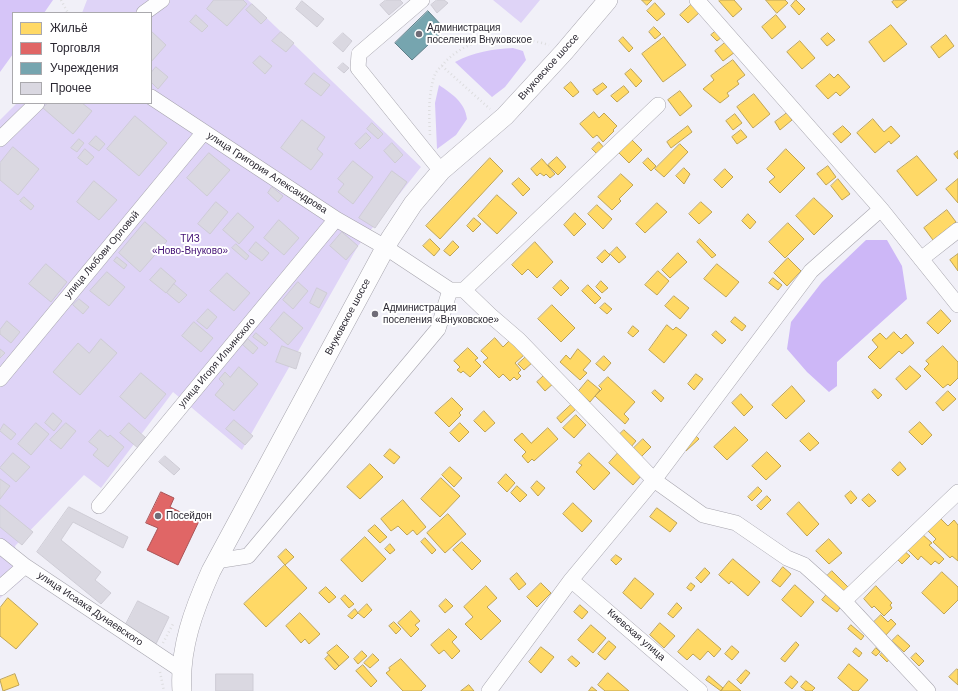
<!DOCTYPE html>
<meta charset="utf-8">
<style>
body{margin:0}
#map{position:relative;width:958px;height:691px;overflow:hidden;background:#f1f0f8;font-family:Arial,sans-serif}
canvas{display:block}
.legend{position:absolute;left:12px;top:12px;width:140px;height:92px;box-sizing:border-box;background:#fff;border:1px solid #aaa9ad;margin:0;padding:5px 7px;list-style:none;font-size:12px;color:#2a2731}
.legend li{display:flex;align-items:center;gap:8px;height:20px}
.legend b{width:20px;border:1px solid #aaa9ad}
</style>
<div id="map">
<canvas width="958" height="691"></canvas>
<ul class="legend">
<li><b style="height:11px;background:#ffd966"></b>Жильё</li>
<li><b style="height:11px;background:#e06666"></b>Торговля</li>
<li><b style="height:11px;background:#76a5af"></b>Учреждения</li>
<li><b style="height:11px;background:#dad8e1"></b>Прочее</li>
</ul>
</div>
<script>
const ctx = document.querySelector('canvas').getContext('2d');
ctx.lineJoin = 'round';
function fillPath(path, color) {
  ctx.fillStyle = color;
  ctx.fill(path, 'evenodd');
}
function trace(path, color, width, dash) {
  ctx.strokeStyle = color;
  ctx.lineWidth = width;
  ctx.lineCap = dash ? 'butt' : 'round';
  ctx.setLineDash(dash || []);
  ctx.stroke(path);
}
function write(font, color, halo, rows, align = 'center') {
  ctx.font = font + ' Arial,sans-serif';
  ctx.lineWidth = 4;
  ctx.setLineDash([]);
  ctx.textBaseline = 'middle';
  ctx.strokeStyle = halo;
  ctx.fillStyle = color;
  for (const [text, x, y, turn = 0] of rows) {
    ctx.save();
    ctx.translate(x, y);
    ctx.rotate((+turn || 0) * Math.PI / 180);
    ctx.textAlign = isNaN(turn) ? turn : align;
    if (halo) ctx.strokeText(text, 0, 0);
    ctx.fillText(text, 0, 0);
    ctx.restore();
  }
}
const green = new Path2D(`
 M87,0H248L421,167L358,246L242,450L173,392L101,488L84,475L15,546L23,579L0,598V120L17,103H151V13H82Z
 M493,0H540L521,23Z`);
const forest = new Path2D(`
 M0,0H53L44,13H13V54L0,72Z
 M513,48L523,51L526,60L505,87L492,97L455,62C474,52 492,49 513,48Z
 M439,85C452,94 465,102 467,119L456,135L437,149L435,103Z`);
const water = new Path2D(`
 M866,240H887L902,266L907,299L837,362V386L829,392L807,372L787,349L791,322L822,282Z`);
const homes = new Path2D(`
 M642,0H652L647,5Z
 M720,0H734L742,9L733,17L719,1Z
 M766,0H785L788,3L777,13Z
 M796,0L805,9L799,15L791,6Z
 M895,0H907L897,8L892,2Z
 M655,3L665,14L657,21L647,11Z
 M692,4L700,12L688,23L680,15Z
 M776,15L786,27L772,39L762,27Z
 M891,25L907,44L884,62L869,42Z
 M654,27L661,34L655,39L649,32Z
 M716,31L722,37L717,41L711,35Z
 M828,33L835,40L827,46L821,39Z
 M946,35L954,46L939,58L931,47Z
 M623,37L633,48L629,52L619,41Z
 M664,37L686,65L663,82L642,54Z
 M800,41L815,58L802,69L787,52Z
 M726,42L735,52L723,61L715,51Z
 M733,60L745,75L737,81L739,84L727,93L729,96L720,103L703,89L714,80L711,76Z
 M631,69L642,81L636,87L625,74Z
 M830,74L834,78L838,74L850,87L840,96L836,92L828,99L816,86Z
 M571,82L579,92L573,97L564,88Z
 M603,83L607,87L597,95L593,90Z
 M624,86L629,92L617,102L611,96Z
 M680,91L692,106L680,116L668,100Z
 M754,94L770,114L753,128L737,107Z
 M594,112L599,118L604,113L617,126L613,130L614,131L603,142L597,135L593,138L580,124Z
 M787,113L792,120L780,130L775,122Z
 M735,114L742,123L733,130L726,121Z
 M873,119L884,132L891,126L900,136L891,144L889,141L875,153L857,133Z
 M688,126L692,132L671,148L667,142Z
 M843,126L851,134L841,143L833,134Z
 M741,130L747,137L737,144L732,137Z
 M630,138L642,150L629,163L617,151Z
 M599,142L606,150L599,156L592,149Z
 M680,144L688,152L664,177L655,169Z
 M786,149L805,168L780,193L769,182L775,177L767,169Z
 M958,151V159L954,154Z
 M917,156L937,180L917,196L897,171Z
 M557,157L566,167L558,175L548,165Z
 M490,158L503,171L440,239L426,226Z
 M648,158L656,166L651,171L643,163Z
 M542,159L555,174L550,178L546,174L544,176L540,173L537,176L531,169Z
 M828,166L836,177L826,185L817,174Z
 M684,168L690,174L684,184L676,176Z
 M725,169L733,177L722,188L714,180Z
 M621,174L633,185L619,199L621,201L612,210L598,197Z
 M519,178L530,189L523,196L512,184Z
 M838,179L850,194L842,200L831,186Z
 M958,179V203L946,189Z
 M497,195L517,213L497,234L478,216Z
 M814,198L833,216L814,235L796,216Z
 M701,202L712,212L699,224L689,214Z
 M657,203L667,212L645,233L636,224Z
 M597,205L612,219L603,229L588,214Z
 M947,210L956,222L933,240L924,228Z
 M575,213L586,224L574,236L564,225Z
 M748,214L756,222L750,229L742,221Z
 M474,218L481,224L473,232L467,226Z
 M788,223L804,239L785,258L769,242Z
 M430,239L440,249L434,256L423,246Z
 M700,239L716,255L712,258L697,242Z
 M453,241L459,247L450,256L444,251Z
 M535,242L553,262L537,278L528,269L522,275L512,265Z
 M617,247L626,257L619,263L610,254Z
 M605,250L610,255L602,263L597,258Z
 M678,253L687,262L670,278L662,270Z
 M958,254V271L950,260Z
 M788,258L801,271L787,286L774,273Z
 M717,264L739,282L726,297L704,279Z
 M658,271L669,281L657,295L645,285Z
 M773,278L782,285L778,290L769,283Z
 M561,280L569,288L561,296L553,288Z
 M601,281L608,288L602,293L596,287Z
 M588,285L601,298L595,304L582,291Z
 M674,296L689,308L680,319L665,306Z
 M605,303L612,309L607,314L600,308Z
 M552,305L575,328L561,342L538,319Z
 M941,310L951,321L938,334L927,323Z
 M735,317L746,326L742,331L731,322Z
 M667,325L673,330L676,327L687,335L664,363L649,350Z
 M633,326L639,331L633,337L628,333Z
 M716,331L726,340L722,344L712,335Z
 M894,332L901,339L906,334L914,343L902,354L899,351L880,369L868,357L878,347L872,340L880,333L886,339Z
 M495,338L503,347L510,340L524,355L515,363L521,370L518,373L521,376L517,380L514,377L510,381L503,374L499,378L483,362L488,358L481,351Z
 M943,346L958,362V378L950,386L948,384L943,388L924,369L929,364L926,361Z
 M468,348L478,358L475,360L481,366L470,377L463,371L461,373L457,370L460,367L454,361Z
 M578,349L591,361L583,370L587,373L580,380L560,362L566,355L570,359Z
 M527,356L533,362L524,370L518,364Z
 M604,356L611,363L604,371L596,364Z
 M910,366L921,376L906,390L896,379Z
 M547,373L555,382L545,391L537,382Z
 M696,374L703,379L694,390L688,384Z
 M608,377L635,402L624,414L629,419L625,424L595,396L602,389L599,386Z
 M588,380L600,390L590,402L578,392Z
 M792,386L805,401L786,419L772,405Z
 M875,389L882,395L878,399L872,392Z
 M655,390L664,398L661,402L652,393Z
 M948,391L956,399L943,411L936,403Z
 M741,394L753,407L744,416L732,403Z
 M452,398L463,409L459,413L461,415L449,427L435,413Z
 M572,404L576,409L561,423L557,418Z
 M484,411L495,423L485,432L474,421Z
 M576,415L586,425L574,438L563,428Z
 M920,422L932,435L922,445L909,432Z
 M460,423L469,432L459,442L450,433Z
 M735,427L748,440L727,460L714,447Z
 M548,428L558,439L534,461L532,459L528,463L522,456L526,452L514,440L522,433L531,443Z
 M624,430L636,441L631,447L619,435Z
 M809,433L819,443L810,451L800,441Z
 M694,434L699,439L686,451L682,446Z
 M643,439L651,447L641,457L633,449Z
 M390,449L400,457L394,464L384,456Z
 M767,452L781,466L766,480L752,466Z
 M589,453L610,473L594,490L576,472L582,465L579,463Z
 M618,453L642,475L633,485L609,463Z
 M900,462L906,469L898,476L892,470Z
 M370,464L383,477L360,499L347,487Z
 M450,467L462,478L454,487L442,475Z
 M506,474L515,483L507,492L498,483Z
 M441,478L460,496L440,517L421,499Z
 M537,481L545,488L538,496L531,488Z
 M517,486L527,495L520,502L511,493Z
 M758,487L762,491L752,501L748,497Z
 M851,491L857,498L851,504L845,496Z
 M869,494L876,501L869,507L862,500Z
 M767,496L771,500L761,510L757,506Z
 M403,500L426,527L417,535L413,530L407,535L398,526L391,531L381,519Z
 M799,502L819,524L807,536L787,514Z
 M573,503L592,521L582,532L563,514Z
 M657,508L677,523L670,532L650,517Z
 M448,514L466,534L445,553L427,533Z
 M940,518L948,526L954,520L958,525V561L952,556L950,558L933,542L936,539L928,531Z
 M375,525L387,537L380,543L368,531Z
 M921,533L932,543L929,545L944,559L939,564L935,561L931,565L921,556L918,560L906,548Z
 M365,537L386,559L362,582L341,560Z
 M425,538L436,550L432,554L421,542Z
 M829,539L842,553L829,564L816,551Z
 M462,542L481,561L472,570L453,550Z
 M390,544L395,550L390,554L385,549Z
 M286,549L294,557L285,565L278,557Z
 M903,550L910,556L902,564L896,558Z
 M616,555L622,559L616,565L611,560Z
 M733,559L760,582L748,596L731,581L729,584L719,575Z
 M285,565L307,588L266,627L244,604Z
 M783,567L791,574L780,587L772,581Z
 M705,568L710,573L701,583L696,578Z
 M832,571L849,588L844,593L827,576Z
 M942,572L958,587V600L944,614L922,593Z
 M517,573L526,584L519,590L510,579Z
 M635,578L654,594L641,609L623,593Z
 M541,583L551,593L537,607L527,597Z
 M691,583L695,586L691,591L687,588Z
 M795,585L814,602L801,617L782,600Z
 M486,586L497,598L487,607L501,621L481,640L465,624L473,617L464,607Z
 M876,586L892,603L890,605L892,608L884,616L874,606L872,608L864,599Z
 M326,587L336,597L329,603L319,593Z
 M828,593L842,605L837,612L822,600Z
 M345,595L354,604L349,608L341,599Z
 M8,598L38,624L16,649L0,636V608Z
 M446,599L453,606L445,613L439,606Z
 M677,603L682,608L673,618L668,614Z
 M367,604L372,610L364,618L358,613Z
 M580,605L588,612L582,619L574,612Z
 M355,609L358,613L352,619L348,616Z
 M411,611L420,621L415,625L419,629L411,637L398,623Z
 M300,613L320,634L309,644L305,639L301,643L286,626Z
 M881,615L888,622L891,619L896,624L885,636L872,624Z
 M394,622L401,629L396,634L389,626Z
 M660,623L675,636L664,648L650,635Z
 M591,625L606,638L593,653L578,640Z
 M851,625L864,636L861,640L848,629Z
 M449,629L457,637L452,642L460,651L452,659L444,650L439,654L431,645Z
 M698,629L721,649L714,657L708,651L700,660L693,654L687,660L678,652Z
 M898,635L910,646L904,652L892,641Z
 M609,641L616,647L605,660L598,654Z
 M796,642L799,645L785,662L781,659Z
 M337,645L349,657L339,666L327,653Z
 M732,646L739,652L732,660L725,654Z
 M541,647L554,657L541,673L529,662Z
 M856,648L862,653L859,657L853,652Z
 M876,648L880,652L876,656L872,653Z
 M362,651L367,656L358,664L354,659Z
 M884,651L891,657L887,662L880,655Z
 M916,653L924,661L919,666L911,658Z
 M373,654L379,660L370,668L364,663Z
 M329,655L339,666L335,670L325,659Z
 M572,656L580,663L576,667L568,660Z
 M401,659L426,686L421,691H403L386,673L390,670L389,668Z
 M849,664L868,680L858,691H853L838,678Z
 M363,665L377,681L371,687L356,671Z
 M957,669L958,670V685L949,677Z
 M746,670L750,673L741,684L737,680Z
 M608,673L629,691H605L598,685Z
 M15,674L19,685L3,691L0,680Z
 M709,676L723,688L721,691L706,680Z
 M791,676L798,682L792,689L785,683Z
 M729,681L741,691H721Z
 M806,681L815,688L812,691H806L801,687Z
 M469,685L474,691H461Z
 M592,687L597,691H589Z`);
const shops = new Path2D(`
 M161,492L174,498L170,507L199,521L178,565L147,550L158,528L146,523Z`);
const public = new Path2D(`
 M428,11L445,29L412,60L395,43Z`);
const building = new Path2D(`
 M214,0H243L247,4L227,26L207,9Z
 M386,0H400L403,3L389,15L380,5Z
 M437,0H444L448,3L437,13L431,5Z
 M302,1L324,19L317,27L296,9Z
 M252,4L267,18L261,24L246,10Z
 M196,15L208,26L202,32L190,22Z
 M151,31L166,45L151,62Z
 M281,32L294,43L286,52L272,41Z
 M343,33L352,41L343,52L333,43Z
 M260,56L272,66L265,74L253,63Z
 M343,63L349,68L344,73L338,68Z
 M156,67L168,77L158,89L151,82V73Z
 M314,73L330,85L321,96L305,84Z
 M48,103H82L92,111L73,134L43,108Z
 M135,116L167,143L139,176L107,149Z
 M302,120L325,137L317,149L323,154L311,170L281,148Z
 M372,123L383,134L378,139L367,129Z
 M366,133L371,138L360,149L355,144Z
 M96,136L105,144L99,151L89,144Z
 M79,139L84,143L77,152L71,148Z
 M392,143L403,155L395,163L384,151Z
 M13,147L39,169L18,195L0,180V163Z
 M85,149L94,157L87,165L78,158Z
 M209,153L230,170L207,196L187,178Z
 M353,161L373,177L353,204L338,192L344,184L338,179Z
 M392,171L407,182L375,228L359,218Z
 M94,181L117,200L99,220L77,202Z
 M272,187L283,196L278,202L268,193Z
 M24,197L34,206L31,210L20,201Z
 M216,202L228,212L210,234L198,224Z
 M238,213L254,227L239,244L223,230Z
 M279,220L299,238L284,255L264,238Z
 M145,222L167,241L140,272L119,253Z
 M342,232L358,246L346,260L330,246Z
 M256,242L269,253L262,261L249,251Z
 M236,244L249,256L246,260L232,248Z
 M117,257L127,265L124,269L114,261Z
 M46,264L67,282L51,302L29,284Z
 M161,268L176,281L166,293L150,280Z
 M107,272L125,287L109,306L90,291Z
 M227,273L250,293L234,311L210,291Z
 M298,282L308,291L293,309L283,300Z
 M174,284L187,295L179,303L167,293Z
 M317,288L327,293L319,308L310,303Z
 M79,299L89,307L83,314L73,305Z
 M208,309L217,317L207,329L197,321Z
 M284,312L303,328L288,345L270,329Z
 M7,321L20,332L11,343L0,334V330Z
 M194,322L213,338L201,352L182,336Z
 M256,333L268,343L265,346L253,337Z
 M101,339L117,353L80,395L53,372L78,343L89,353Z
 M248,339L258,348L253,354L243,345Z
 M282,346L301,353L296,369L276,362Z
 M0,349L5,353L0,358Z
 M239,367L258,384L234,411L215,395L224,384L219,379L225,372L230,377Z
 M141,373L166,394L145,419L120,397Z
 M53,413L62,421L54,431L45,423Z
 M234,420L253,436L245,445L226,429Z
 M36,423L49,434L31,455L18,444Z
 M66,423L76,431L61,449L50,440Z
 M129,423L146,438L138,448L120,433Z
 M4,424L16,434L11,440L0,431Z
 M100,430L108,437L110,435L124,447L108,467L93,455L98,449L89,442Z
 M13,453L30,467L16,482L0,468Z
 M165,456L180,469L174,475L159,462Z
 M0,479L10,486L0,499Z
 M0,505L33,532L22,545L0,527Z
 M69,507L128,537L123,548L73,522L61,540L101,572L95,580L111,593L101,604L37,552Z
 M138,601L169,617L155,646L123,630Z
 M216,674H253V691H216Z`);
const path = new Path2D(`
 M61,0L68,13
 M442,66L490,109
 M430,135C429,115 428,93 435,74C437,70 442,66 445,62C472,34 513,34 549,45
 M163,643L173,624
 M160,672L164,691`);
const minor = new Path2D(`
 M422,0L359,54L358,68L441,171
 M697,0L881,209L958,305
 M144,13L162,0
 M151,97L336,219L385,247L450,290H464L490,315L519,340L654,480L703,515L736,523L787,558L804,565L844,601L928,691
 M0,139L37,103
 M921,259L958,230
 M464,290L658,105
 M0,379L204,132
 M99,506L336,219
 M0,546L25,566L181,670
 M216,561L248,556L438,329L450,290
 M571,580L700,691
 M0,588L25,566
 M844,601L958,492
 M489,691L571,580L654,480L811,271L881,209`);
const major = new Path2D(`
 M182,691C179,648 194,609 211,571L390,239L413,204L441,171L505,116L564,52L608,0`);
const markers = [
 [419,34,4,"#706d77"],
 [375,314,4,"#706d77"],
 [158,516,4,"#706d77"]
];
const poiNames = [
 ["Администрация",427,28],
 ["поселения Внуковское",427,40],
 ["Администрация",383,308],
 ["поселения «Внуковское»",383,320],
 ["Посейдон",166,516]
];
const streetNames = [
 ["Внуковское шоссе",549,67,-48],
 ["улица Григория Александрова",267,173,33],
 ["улица Любови Орловой",102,255,-50],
 ["Внуковское шоссе",348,317,-62],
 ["улица Игоря Ильинского",217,363,-50],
 ["улица Исаака Дунаевского",90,609,34],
 ["Киевская улица",636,635,41]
];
const parkNames = [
 ["ТИЗ",190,239],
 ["«Ново-Внуково»",190,251]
];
fillPath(green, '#dfd4f7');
fillPath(forest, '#d6c5f8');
fillPath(water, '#cdb7f7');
fillPath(homes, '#ffd966');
trace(homes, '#bfa456', 1);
fillPath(shops, '#e06666');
trace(shops, '#a95356', 1);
fillPath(public, '#76a5af');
trace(public, '#5f7f89', 1);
fillPath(building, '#dad8e1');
trace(building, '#ceccd5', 1);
trace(minor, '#a6a4ad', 16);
trace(major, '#a6a4ad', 20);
trace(path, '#dddddf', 2.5, [1, 3]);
trace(minor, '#fdfdfe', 15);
trace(major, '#fdfdfe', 19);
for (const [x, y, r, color] of markers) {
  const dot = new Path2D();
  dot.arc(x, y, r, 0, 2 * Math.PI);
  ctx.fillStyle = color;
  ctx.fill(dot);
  trace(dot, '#fff', 1.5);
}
write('10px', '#2a2731', '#fff', poiNames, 'left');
write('10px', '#2a2731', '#fff', streetNames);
write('10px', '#400d73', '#fff', parkNames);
</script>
